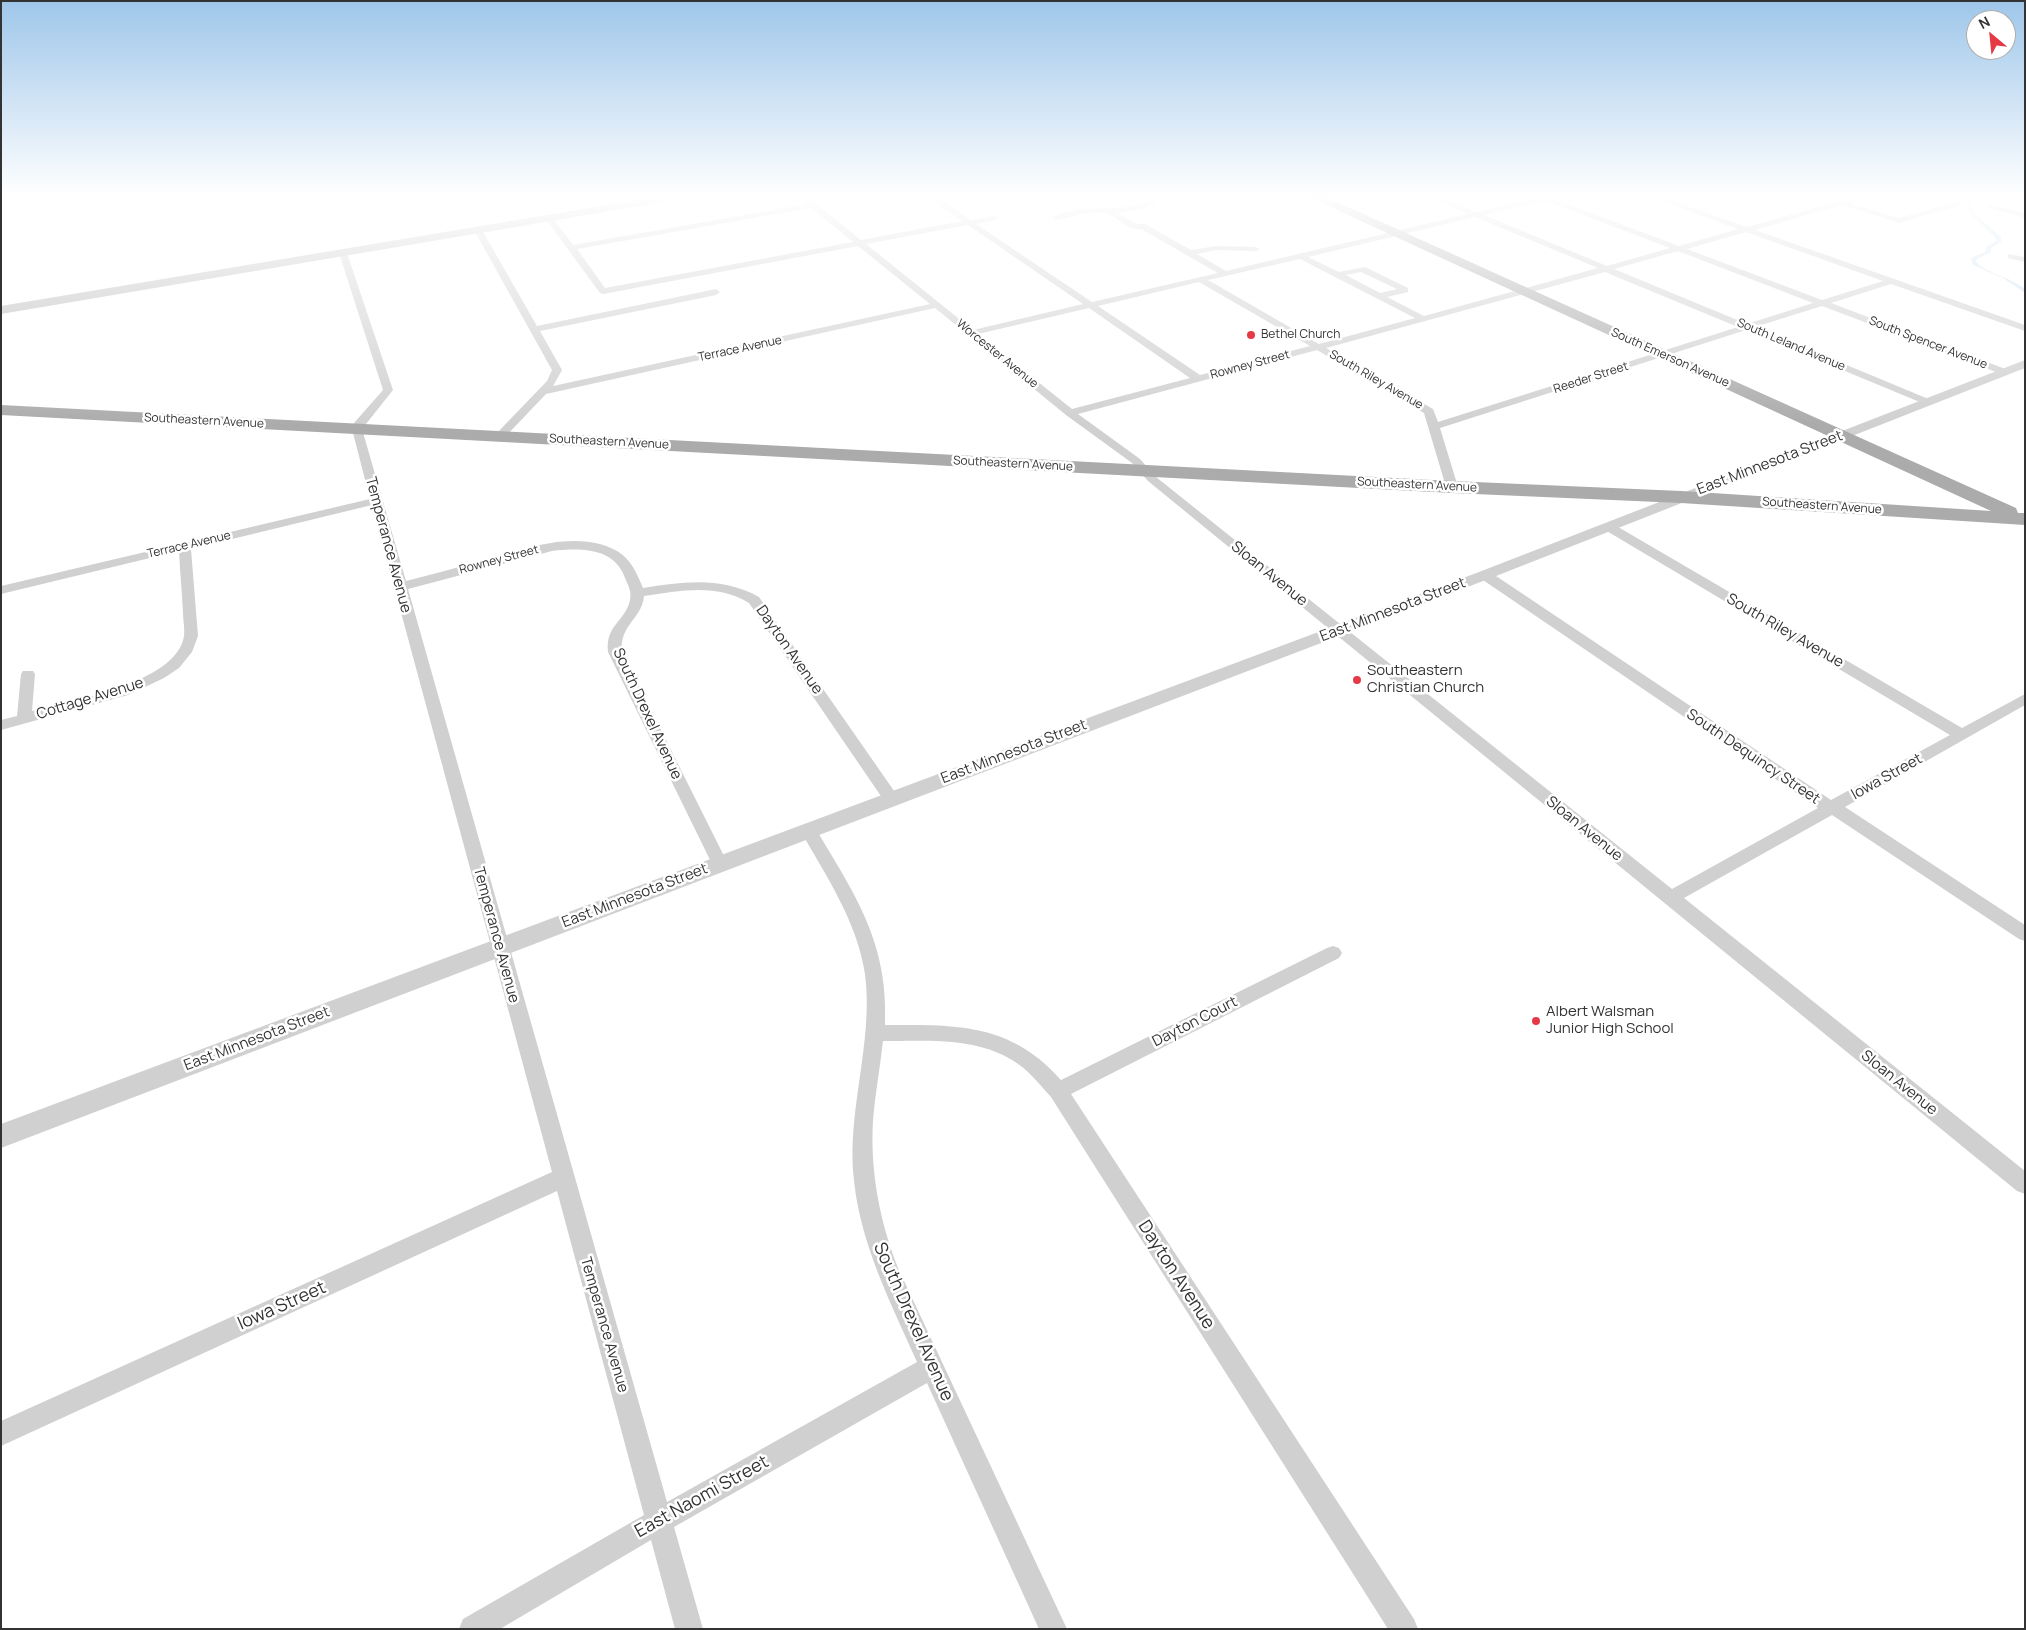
<!DOCTYPE html>
<style>
body{margin:0}
#map{position:relative;width:2026px;height:1630px;overflow:hidden;background:#fff;font-family:Manrope,sans-serif}
canvas{display:block}
.frame{position:absolute;inset:0;border:2px solid #333;pointer-events:none}
.north{position:absolute;left:1966px;top:10px;width:50px;height:50px;box-sizing:border-box;background:#fff;border:1px solid #adadad;border-radius:50%;rotate:332deg;font-size:14px;font-weight:700;line-height:20px;text-align:center;color:#333}
.north::after{content:'';display:block;margin:auto;width:18px;height:22px;background:#e63946;clip-path:polygon(50% 0,100% 100%,50% 72%,0 100%)}
</style>
<div id="map">
<canvas width="2026" height="1630"></canvas>
<div class="frame"></div>
<div class="north">N</div>
</div>
<script>
const ctx = document.querySelector('canvas').getContext('2d');
ctx.lineJoin = 'round';
function fillPath(path, color) {
  ctx.fillStyle = color;
  ctx.fill(path, 'evenodd');
}
function trace(path, color, width, dash) {
  ctx.strokeStyle = color;
  ctx.lineWidth = width;
  ctx.lineCap = dash ? 'butt' : 'round';
  ctx.setLineDash(dash || []);
  ctx.stroke(path);
}
function write(font, color, halo, rows, align = 'center') {
  ctx.font = font + ' Manrope,sans-serif';
  ctx.lineWidth = 5;
  ctx.setLineDash([]);
  ctx.textBaseline = 'middle';
  ctx.strokeStyle = halo;
  ctx.fillStyle = color;
  for (const [text, x, y, turn = 0] of rows) {
    ctx.save();
    ctx.translate(x, y);
    ctx.rotate((+turn || 0) * Math.PI / 180);
    ctx.textAlign = isNaN(turn) ? turn : align;
    if (halo) ctx.strokeText(text, 0, 0);
    ctx.fillText(text, 0, 0);
    ctx.restore();
  }
}
const water = new Path2D(`
 M1964,197H1967L1972,203L1975,214L2001,237V242L1991,248V252L1977,259L1976,262C1990,275 2010,277 2025,289V293L2003,278L1973,265L1971,258L1985,252L1987,246L1996,241V238L1969,213L1970,209Z`);
const minor = new Path2D(`
 M799,197H808L861,240L962,221L928,197H937L971,220L996,216V220L976,224L1092,302L1218,273L1141,229C1127,231 1117,215 1104,213C1089,210 1071,217 1056,220L1052,218C1069,206 1106,210 1126,207C1135,205 1151,198 1157,198V202L1146,208L1117,213L1137,224H1145L1191,250L1216,246L1256,247L1260,249L1256,251L1216,250L1197,254L1226,271L1468,214L1429,197H1440L1477,212L1539,197H1556L1554,199L1679,246L1738,229L1650,197H1662L1747,227L1854,197H1867L1850,203L1899,218L1965,200V204L1899,223L1842,205L1755,230L2025,325V331L1891,284L1831,303L2008,370L2009,372L2004,375L1822,306L1755,327L1931,400L1932,402L1931,404L1927,405L1746,330L1440,428L1458,487L1452,490L1446,487L1424,413L1317,350L1078,414L1140,459L1156,477L1672,889L1818,808L1480,578L1479,575L1480,572H1490L1831,800L1950,735L1605,530L1603,527L1605,524H1613L1962,728L2025,694V705L1845,807L2025,925V941L2019,939L1832,815L1684,898L2025,1171V1194L2017,1191L1148,481L1132,463L1066,415L935,308L546,394L504,438H496L495,436L496,434L547,381L552,370L474,230L475,228L482,230L537,326L716,289L720,292L716,295L540,331L562,370L553,386L930,304L858,246L603,294L600,293L545,218L552,216L573,245L807,204ZM1546,201L1670,248L1607,266L1484,215ZM811,208L853,242L605,288L577,249ZM1475,217L1598,268L1424,316L1387,297L1408,292V288L1365,267L1339,272L1308,257ZM968,225L1083,304L973,330L866,244ZM1746,232L1883,281L1822,300L1687,249ZM1678,251L1813,303L1747,324L1614,269ZM1300,259L1415,318L1319,344L1208,280ZM1361,272L1397,289L1380,293L1346,275ZM1605,272L1738,327L1438,422L1433,409L1326,348ZM1199,282L1310,346L1200,375L1098,306ZM1089,308L1190,378L1072,409L978,334Z
 M1989,204L2025,213V218L1989,208Z
 M340,251L347,253L393,390L362,429L406,581C432,574 457,568 483,560C524,549 577,529 617,551C631,559 637,574 643,588C683,582 721,576 759,597L899,798L897,802L891,804L885,802L749,603C716,583 680,591 644,596C642,619 619,625 622,652L728,864L726,868L720,870L714,868L608,652C605,625 625,622 630,600C632,592 628,585 625,578C614,547 580,548 552,551L408,589L667,1502L917,1362C891,1303 861,1246 854,1181C846,1111 874,1043 865,974C857,921 826,876 800,830L802,826L808,824L814,826C854,893 889,942 885,1025C955,1025 1010,1022 1061,1080L1327,948L1333,946L1339,948L1342,953L1339,958L1071,1094L1414,1619L1418,1629H1388L1051,1097C1039,1084 1028,1069 1012,1060C975,1037 925,1041 883,1041C880,1068 875,1095 873,1121C870,1172 880,1222 898,1268L1067,1629H1039L927,1383L674,1527L703,1629H675L651,1540L500,1629H459L463,1619L644,1515L557,1191L1,1446V1421L552,1172L372,505L191,549L198,636L192,652L179,668L164,678L128,695L1,730V720L17,716L21,674L23,671H33L35,674L32,711C70,701 177,683 184,636C185,629 183,620 183,613C182,592 180,572 179,551L1,594V586L370,499L352,429L354,423L383,390L339,253Z
 M2008,254L2025,257V262L2008,258Z`);
const tertiary = new Path2D(`
 M2025,360V368L1491,578L1,1148V1124L1479,572Z`);
const secondary = new Path2D(`
 M655,197H680L675,200L1,314V306Z`);
const primary = new Path2D(`
 M1309,197H1326L2016,508L2018,513H2025V525L1681,503L1452,493L1,415V405L1452,481L1681,491L1991,511Z`);
const markers = [
 [1251,335,5,"#e63946"],
 [1357,680,5,"#e63946"],
 [1536,1021,5,"#e63946"]
];
const farPoinames = [
 ["Bethel Church",1261,335]
];
const farStreetnames = [
 ["South Spencer Avenue",1928,343,21],
 ["South Leland Avenue",1791,345,23],
 ["Terrace Avenue",740,349,-12],
 ["Worcester Avenue",997,354,39],
 ["South Emerson Avenue",1670,358,24],
 ["Rowney Street",1250,365,-15],
 ["Reeder Street",1591,378,-18],
 ["South Riley Avenue",1376,380,30],
 ["Southeastern Avenue",204,421,3],
 ["Southeastern Avenue",609,442,3],
 ["Southeastern Avenue",1013,464,3],
 ["Southeastern Avenue",1417,485,3],
 ["Southeastern Avenue",1822,506,4],
 ["Terrace Avenue",189,545,-13],
 ["Rowney Street",499,560,-15]
];
const streetNames = [
 ["East Minnesota Street",1770,463,-21],
 ["Temperance Avenue",388,545,75],
 ["Sloan Avenue",1269,574,39],
 ["East Minnesota Street",1393,610,-21],
 ["South Riley Avenue",1785,631,30],
 ["Dayton Avenue",789,650,55],
 ["Cottage Avenue",90,699,-17],
 ["South Drexel Avenue",647,714,65],
 ["East Minnesota Street",1014,752,-21],
 ["South Dequincy Street",1753,757,34],
 ["Iowa Street",1887,777,-29],
 ["Sloan Avenue",1584,829,39],
 ["East Minnesota Street",635,896,-21],
 ["Temperance Avenue",496,935,75],
 ["Dayton Court",1195,1022,-27],
 ["East Minnesota Street",257,1039,-21],
 ["Sloan Avenue",1899,1083,39],
 ["Temperance Avenue",604,1325,74]
];
const poiNames = [
 ["Southeastern",1367,671],
 ["Christian Church",1367,688],
 ["Albert Walsman",1546,1012],
 ["Junior High School",1546,1029]
];
const nearStreetnames = [
 ["Dayton Avenue",1176,1275,57],
 ["Iowa Street",282,1306,-24],
 ["South Drexel Avenue",913,1322,66],
 ["East Naomi Street",702,1497,-29]
];
fillPath(water, '#cfe2ee');
fillPath(minor, '#d0d0d0');
fillPath(tertiary, '#d0d0d0');
fillPath(secondary, '#bdbdbd');
fillPath(primary, '#ababab');
const sky = ctx.createLinearGradient(0, 0, 0, 425);
sky.addColorStop(0, '#9ec6ea');
sky.addColorStop(0.46, '#fff');
sky.addColorStop(1, '#ffffff00');
ctx.fillStyle = sky;
ctx.fillRect(0, 0, 2026, 425);
for (const [x, y, r, color] of markers) {
  const dot = new Path2D();
  dot.arc(x, y, r, 0, 2 * Math.PI);
  ctx.fillStyle = color;
  ctx.fill(dot);
  trace(dot, '#fff', 2);
}
write('12px', '#333', '#fff', farPoinames, 'left');
write('12px', '#333', '#fff', farStreetnames);
write('15px', '#333', '#fff', streetNames);
write('15px', '#333', '#fff', poiNames, 'left');
write('18px', '#333', '#fff', nearStreetnames);
</script>
